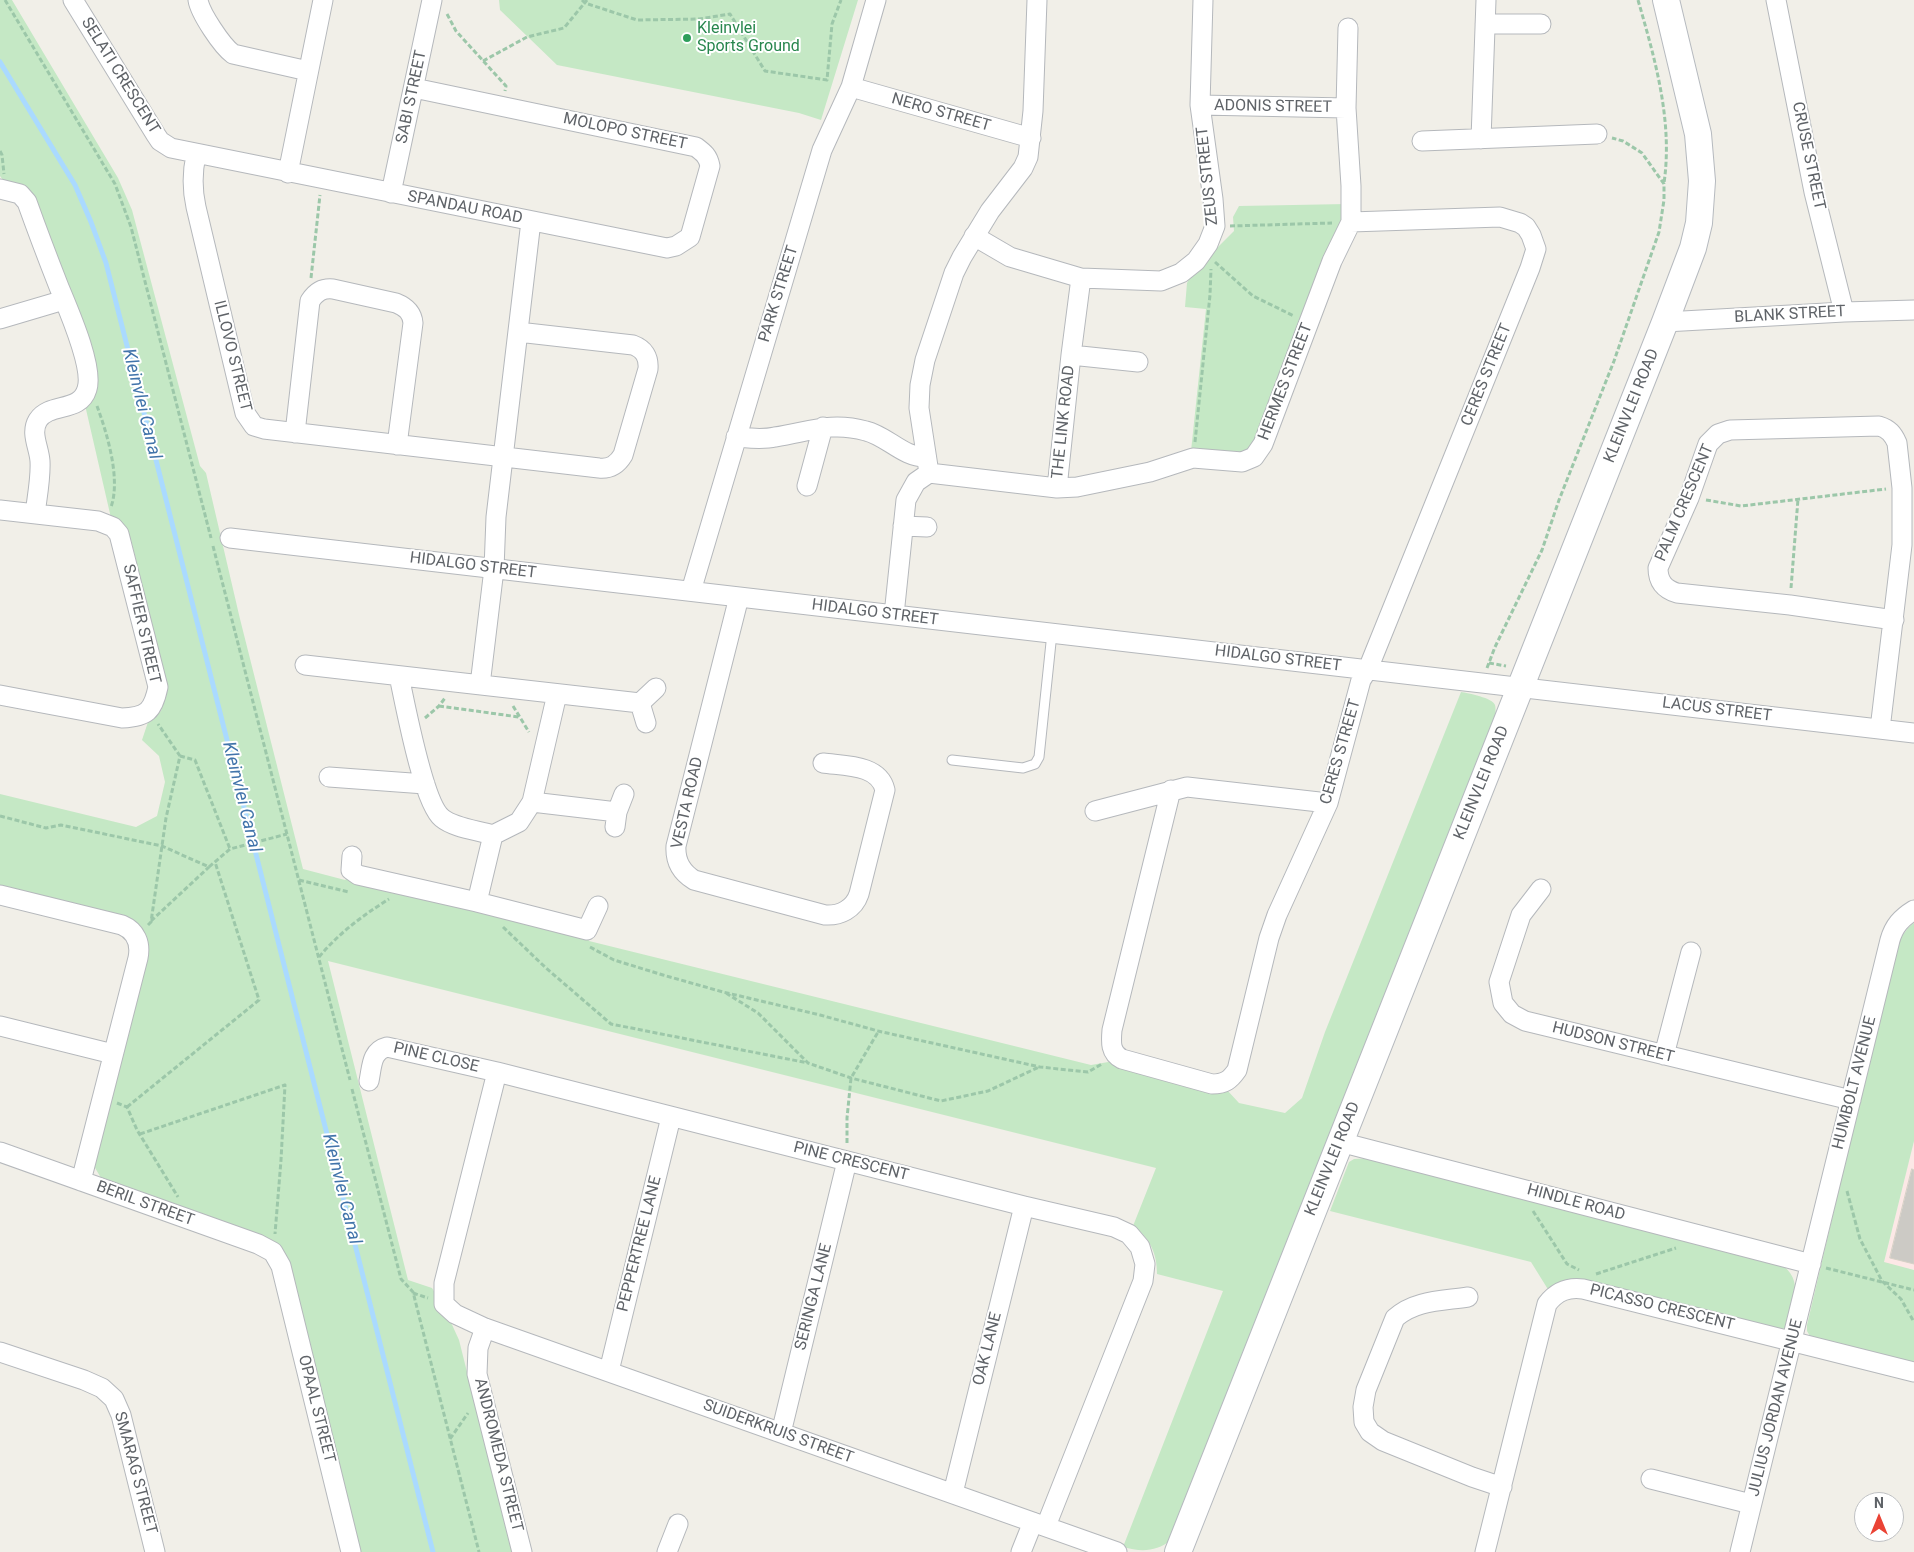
<!DOCTYPE html>
<style>
body{margin:0}
#map{position:relative;width:1914px;height:1552px;overflow:hidden;background:#f1efe8;font-family:Roboto,sans-serif}
canvas{display:block}
.north{position:absolute;left:1854px;top:1492px;width:50px;height:50px;box-sizing:border-box;background:#fff;border:1px solid #bfc1c3;border-radius:50%;rotate:0deg;font-size:14px;font-weight:700;line-height:20px;text-align:center;color:#5f6368}
.north::after{content:'';display:block;margin:auto;width:18px;height:22px;background:#ea4335;clip-path:polygon(50% 0,100% 100%,50% 72%,0 100%)}
</style>
<div id="map">
<canvas width="1914" height="1552"></canvas>
<div class="north">N</div>
</div>
<script>
const ctx = document.querySelector('canvas').getContext('2d');
ctx.lineJoin = 'round';
function fillPath(path, color) {
  ctx.fillStyle = color;
  ctx.fill(path, 'evenodd');
}
function trace(path, color, width, dash) {
  ctx.strokeStyle = color;
  ctx.lineWidth = width;
  ctx.lineCap = dash ? 'butt' : 'round';
  ctx.setLineDash(dash || []);
  ctx.stroke(path);
}
function write(font, color, halo, rows, align = 'center') {
  ctx.font = font + ' Roboto,sans-serif';
  ctx.lineWidth = 4;
  ctx.setLineDash([]);
  ctx.textBaseline = 'middle';
  ctx.strokeStyle = halo;
  ctx.fillStyle = color;
  for (const [text, x, y, turn = 0] of rows) {
    ctx.save();
    ctx.translate(x, y);
    ctx.rotate((+turn || 0) * Math.PI / 180);
    ctx.textAlign = isNaN(turn) ? turn : align;
    if (halo) ctx.strokeText(text, 0, 0);
    ctx.fillText(text, 0, 0);
    ctx.restore();
  }
}
const medical = new Path2D(`
 M1914,1141V1270L1884,1263Z`);
const green = new Path2D(`
 M0,0H12L118,178L132,210L200,466L206,473L240,619L303,869L345,880L348,877L587,936L589,941L1091,1065L1114,1061L1227,1090L1239,1103L1285,1113L1302,1098L1325,1032L1461,692C1468,693 1493,698 1495,705C1496,708 1495,711 1496,714L1497,715L1171,1540C1156,1552 1141,1552 1123,1547L1223,1291L1157,1274C1157,1253 1150,1238 1133,1226L1156,1168L328,961L408,1280L432,1288L443,1305L459,1340L512,1552H360L286,1261L101,1178L94,1166L145,940L0,889V794L136,827L157,816L165,782L159,756L142,740L148,722L161,711L167,692L166,681L131,540L128,534L111,518L85,405L77,308L74,298L34,201L6,184L0,176Z
 M499,0H858L821,120L799,113L557,65L500,10Z
 M1347,204L1255,441L1251,447L1240,454L1191,451L1206,309L1185,307L1187,283L1192,273L1234,231L1233,217L1239,206Z
 M1914,923V1141L1884,1262L1914,1270V1364L1811,1338L1807,1331V1325L1891,968C1896,950 1899,934 1914,923Z
 M1369,1158L1780,1263C1805,1281 1793,1302 1787,1327L1781,1330L1549,1291L1531,1262L1330,1211L1349,1162L1354,1159Z`);
const stream = new Path2D(`
 M0,62L75,185L91,222L106,263L433,1552`);
const building = new Path2D(`
 M1912,1169L1914,1170V1264L1890,1258Z`);
const path = new Path2D(`
 M5,0L115,184L131,227L211,538
 M582,0L585,3L637,20L699,19L730,14L765,71L827,80L832,24L841,0
 M1638,0C1655,59 1673,121 1664,183
 M447,14L456,31L506,86L505,91
 M483,61L527,37L564,28L587,0
 M0,151L2,155L4,174
 M1230,226L1332,223
 M1215,262L1253,296L1294,316
 M311,278L320,195
 M97,406C107,433 121,479 111,507
 M1195,442L1210,295L1211,269
 M1706,500L1741,506L1886,489
 M213,546L350,1080
 M1791,588L1798,499
 M1489,663L1506,666
 M1487,668L1495,647L1542,550L1559,500L1614,361L1659,232L1664,200V184L1642,153L1623,141L1612,138
 M439,706L519,717
 M513,706L529,732
 M425,718L439,706L445,698
 M180,756L195,760L230,849
 M0,816L46,828L61,825L162,846L209,867L230,849L287,834
 M299,880L349,892
 M151,921L209,867
 M148,925L151,922L166,818L180,756L158,724
 M503,927L546,968L611,1024L808,1063
 M590,947L614,960L663,975L723,992L820,1015L878,1031L1040,1067L1088,1072L1102,1064
 M319,957C339,933 362,916 389,899
 M726,993L758,1013L808,1063L851,1078L941,1101L988,1091L1039,1067
 M352,1089L401,1279L413,1292L479,1552
 M117,1103L127,1107L137,1130L178,1197
 M127,1107L259,1000L215,862
 M140,1134L285,1085L281,1160L275,1234
 M847,1143V1118L851,1078L878,1032
 M1847,1191L1860,1239L1882,1281L1901,1299L1914,1322
 M1533,1211L1567,1264L1579,1270
 M1826,1268L1914,1290
 M1596,1274L1676,1248
 M413,1293L428,1298
 M450,1439L468,1413`);
const lane = new Path2D(`
 M952,760L1023,768L1035,764L1039,757L1052,633`);
const street = new Path2D(`
 M73,0L156,135L160,141L171,148L667,248L676,246L690,237L710,166C708,156 704,153 696,147L414,88
 M198,0C200,13 222,46 233,54L308,71
 M1776,0L1814,192L1844,312
 M1485,24H1541
 M851,87L1031,138
 M1200,105L1346,108
 M1481,139L1486,0
 M1422,141L1597,134
 M196,155C192,173 192,189 196,207L245,413L254,426L264,429L599,468C610,469 617,465 623,455L648,369C649,357 644,349 633,345L518,332
 M288,173L323,0
 M0,189L20,194L27,202C37,230 48,259 59,287C68,309 94,367 87,389C80,413 50,402 38,420C30,433 39,447 40,461C41,478 37,497 35,514
 M391,193L432,0
 M974,236L1010,257L1081,278L1161,281L1181,273L1196,261L1208,244L1215,226L1213,199L1200,105L1203,0
 M0,319L64,300
 M1665,322L1844,312L1914,310
 M1071,355L1138,362
 M295,433L310,301C316,292 322,288 333,289L396,303C406,307 412,312 413,323L397,445
 M736,437C749,438 762,440 775,437C809,432 830,421 866,431C887,436 904,458 926,457
 M929,473L1057,488L1077,487L1150,472L1193,458L1242,462L1254,457L1263,444L1332,261L1351,222V186L1346,108L1348,28
 M929,473L919,408L920,385L925,360L954,273L962,257L990,211L1023,168L1028,157L1033,111L1037,0
 M807,486L823,427
 M1057,488L1071,355L1081,278
 M0,510L98,521L113,527L119,534L158,687C153,711 147,717 122,718L0,695
 M903,526L927,527
 M230,538L1914,733
 M691,591L822,150L851,87L876,0
 M739,597L676,846C675,861 681,872 694,880L825,915C840,916 854,909 859,894L885,790C879,764 844,766 823,763
 M894,615L906,500L916,482L929,473
 M305,665L640,703
 M399,676C405,703 423,803 442,818C454,828 477,830 493,835L519,822L532,802L557,694
 M480,685L494,569L496,517L531,221
 M646,723L640,703L656,688
 M1880,729L1902,545V488L1897,443C1893,434 1889,429 1879,426L1730,430L1718,434L1708,444L1689,498L1658,568C1658,581 1664,589 1677,593L1790,605L1894,620
 M329,777L425,784
 M1171,790L1112,1030C1111,1042 1110,1053 1122,1059L1212,1084C1225,1084 1230,1080 1237,1070L1269,938L1277,915L1328,803L1361,680L1368,669L1530,268L1536,249L1531,235L1526,227L1520,223L1500,217L1351,222
 M532,802L617,812
 M1095,811L1187,787L1328,803
 M615,827L617,812L624,794
 M352,856L351,870L358,875L477,902L587,930L598,906
 M1541,889L1521,915L1499,982L1503,1003L1512,1014L1525,1021L1851,1100
 M0,895L122,925C136,931 141,943 138,958L81,1181
 M477,902L493,835
 M0,1026L113,1054
 M1664,1055L1691,952
 M369,1081C372,1067 371,1051 387,1047L497,1072
 M1340,1142L1811,1264
 M0,1152L258,1244L273,1252L281,1266L351,1552
 M1468,1297C1442,1301 1415,1300 1395,1318L1366,1390L1363,1407L1364,1422L1370,1432L1383,1441L1472,1477L1502,1487
 M485,1328L478,1348L477,1374L522,1552
 M0,1352L84,1380L102,1388L114,1399L121,1415L155,1552
 M609,1371L671,1117
 M781,1433L847,1161
 M1651,1479L1751,1504
 M953,1493L1024,1206
 M1046,1526L1143,1281L1145,1264L1140,1247L1129,1234L1114,1227L1024,1206L497,1072L444,1283V1304L455,1314L485,1328L1117,1552
 M667,1552L678,1524
 M1021,1552L1033,1522
 M1485,1552L1547,1304C1557,1291 1568,1287 1583,1289L1914,1372
 M1740,1552L1890,940C1894,926 1901,918 1914,910`);
const secondary = new Path2D(`
 M1178,1552L1665,322L1693,248L1699,223L1702,181L1698,134L1666,0`);
const markers = [
 [687,38,5,"#2e9e5b"]
];
const leisureNames = [
 ["Kleinvlei",697,29],
 ["Sports Ground",697,47]
];
const streetNames = [
 ["SELATI CRESCENT",120,76,58],
 ["SABI STREET",412,97,-78],
 ["ADONIS STREET",1273,107,1],
 ["NERO STREET",941,113,16],
 ["MOLOPO STREET",625,132,12],
 ["CRUSE STREET",1808,156,78],
 ["ZEUS STREET",1208,176,-96],
 ["SPANDAU ROAD",465,208,11],
 ["PARK STREET",779,294,-73],
 ["BLANK STREET",1790,315,-3],
 ["ILLOVO STREET",232,356,76],
 ["CERES STREET",1487,375,-68],
 ["HERMES STREET",1286,382,-69],
 ["KLEINVLEI ROAD",1632,406,-68],
 ["THE LINK ROAD",1064,422,-84],
 ["PALM CRESCENT",1685,503,-67],
 ["HIDALGO STREET",473,566,7],
 ["HIDALGO STREET",875,613,7],
 ["SAFFIER STREET",141,624,77],
 ["HIDALGO STREET",1278,659,7],
 ["LACUS STREET",1717,710,7],
 ["CERES STREET",1341,752,-74],
 ["KLEINVLEI ROAD",1482,783,-68],
 ["VESTA ROAD",688,803,-77],
 ["HUDSON STREET",1613,1043,14],
 ["PINE CLOSE",436,1058,13],
 ["HUMBOLT AVENUE",1855,1083,-76],
 ["KLEINVLEI ROAD",1333,1159,-68],
 ["PINE CRESCENT",851,1162,14],
 ["HINDLE ROAD",1576,1203,15],
 ["BERIL STREET",145,1204,20],
 ["PEPPERTREE LANE",640,1244,-76],
 ["SERINGA LANE",814,1297,-76],
 ["PICASSO CRESCENT",1662,1308,14],
 ["OAK LANE",988,1349,-76],
 ["JULIUS JORDAN AVENUE",1776,1408,-76],
 ["OPAAL STREET",316,1409,76],
 ["SUIDERKRUIS STREET",778,1432,20],
 ["ANDROMEDA STREET",498,1455,76],
 ["SMARAG STREET",135,1473,75]
];
const waterNames = [
 ["Kleinvlei Canal",141,404,76],
 ["Kleinvlei Canal",241,797,76],
 ["Kleinvlei Canal",341,1189,76]
];
fillPath(medical, '#fce8e6');
fillPath(green, '#c5e8c5');
trace(stream, '#aadaff', 5);
fillPath(building, '#cccac5');
trace(building, '#d6d1c6', 1);
trace(lane, '#b5b8bc', 11);
trace(street, '#b5b8bc', 21);
trace(secondary, '#b6babf', 28);
trace(path, '#9cc7a9', 3, [5, 2.5]);
trace(lane, '#fff', 9);
trace(street, '#fff', 19);
trace(secondary, '#fff', 26);
for (const [x, y, r, color] of markers) {
  const dot = new Path2D();
  dot.arc(x, y, r, 0, 2 * Math.PI);
  ctx.fillStyle = color;
  ctx.fill(dot);
  trace(dot, '#fff', 2);
}
write('16px', '#27864d', '#fff', leisureNames, 'left');
write('16px', '#5f6368', '#fff', streetNames);
write('italic 18px', '#4174aa', '#fff', waterNames);
</script>
